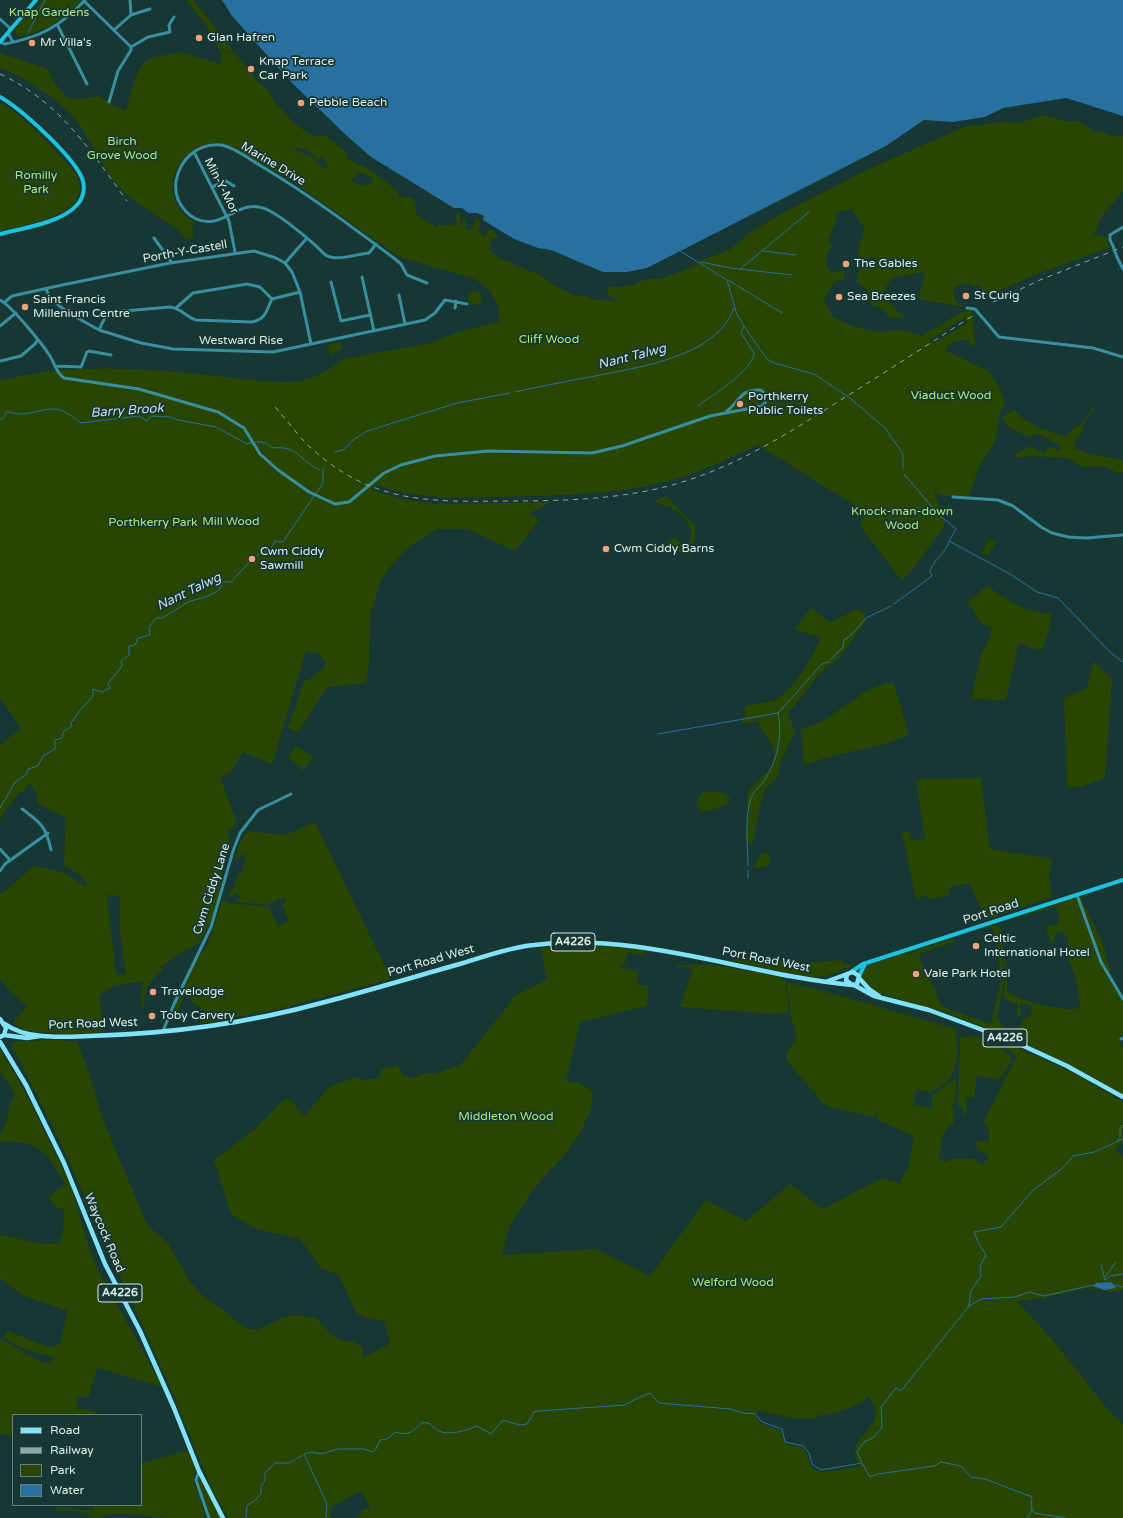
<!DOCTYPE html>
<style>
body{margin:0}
#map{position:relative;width:1123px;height:1518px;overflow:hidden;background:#163733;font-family:"Varela Round",sans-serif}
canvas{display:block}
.legend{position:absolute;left:12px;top:1414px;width:130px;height:92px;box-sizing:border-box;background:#163733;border:1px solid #647f7c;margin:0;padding:5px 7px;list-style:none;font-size:12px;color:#daece9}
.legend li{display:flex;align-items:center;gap:8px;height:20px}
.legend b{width:20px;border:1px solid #647f7c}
</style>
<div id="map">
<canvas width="1123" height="1518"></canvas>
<ul class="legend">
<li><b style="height:5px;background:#82e2f8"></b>Road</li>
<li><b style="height:5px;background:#91a8a5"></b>Railway</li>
<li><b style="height:11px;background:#284502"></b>Park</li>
<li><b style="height:11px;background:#28709f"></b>Water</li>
</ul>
</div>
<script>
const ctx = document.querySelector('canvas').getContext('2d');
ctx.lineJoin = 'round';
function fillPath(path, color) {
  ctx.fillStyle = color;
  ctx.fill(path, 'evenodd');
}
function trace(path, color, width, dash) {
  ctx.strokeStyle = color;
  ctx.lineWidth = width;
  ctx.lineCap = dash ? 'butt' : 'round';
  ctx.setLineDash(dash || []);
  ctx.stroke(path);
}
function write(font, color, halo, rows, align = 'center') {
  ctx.font = font + ' "Varela Round",sans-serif';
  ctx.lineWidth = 3.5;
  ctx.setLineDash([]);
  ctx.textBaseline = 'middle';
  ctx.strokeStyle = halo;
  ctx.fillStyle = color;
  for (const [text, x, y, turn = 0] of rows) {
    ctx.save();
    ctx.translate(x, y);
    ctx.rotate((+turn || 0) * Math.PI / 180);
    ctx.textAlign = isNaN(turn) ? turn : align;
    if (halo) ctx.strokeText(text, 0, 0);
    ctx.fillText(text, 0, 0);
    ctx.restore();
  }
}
const green = new Path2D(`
 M41,0H81C61,22 47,30 18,37L14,30L29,13L33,14Z
 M186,0H194L233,51H220L205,23Z
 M179,52L222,64L221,52H234L259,83L270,92L273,100L278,106L296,125L313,136L318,135L322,136L324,134L348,154L346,157L348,159L371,170L399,192L398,196L413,198L417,215L437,227L439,224L442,226L457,224L455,214L461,213L460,225L461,226L465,218L466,226L465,229L470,230L478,217L480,223L479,231L485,237L490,229L493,230L497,236L491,240L489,248L502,261L507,260L519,268L522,267L525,270L540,274L548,282L573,295L586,296L596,300L616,301L615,299L608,295L607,286L621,287L635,284L646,279H660L675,274L694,266L702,260L728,251L751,232L779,215L869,169L964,127L1002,122L1020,123L1042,115L1070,122L1078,121L1097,133L1102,131L1112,136H1123V191L1102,216L1094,235L1108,237L1107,242L1111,247L1035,275L989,295L980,286H974L966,283L953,288L955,301L963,305V307L919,299L924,272L892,278L882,294L904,318L889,317L882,308L872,306L866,288L856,281L859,269L873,262L876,257L862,259L857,255L865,226L861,224L852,209L837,212L835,224L828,240L833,248L827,253L826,265L831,273L844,271V279C832,281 829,290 824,300L833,317L855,327L884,333L896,329L922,336C927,330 932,330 938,327C949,320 959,310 972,310L975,347H973L968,341C959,338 950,341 945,350L988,371L999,386L1005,402L1000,413L995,442L980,464L968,498L949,495L948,497L934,492L945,525L916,565L902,581L860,526L864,511L758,445C728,459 697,474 665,482C612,495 559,495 505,497C460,498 418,500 376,485L371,489L401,499L437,504L557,502L546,504L529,514L539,520L515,551L467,529H437L409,547L389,568L380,582L370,617L369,665L366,683L327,687L298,732L288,728L304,681L312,678L325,666L326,662L319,654L306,651L272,764L243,752L230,773L220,777L237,822L228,833L231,846L224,865L218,900L211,921L200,942L161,966L163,970C148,983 145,987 144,1007L142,1006L141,992L144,981L114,986L99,995L104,1032L70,1034L25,1031L13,1023L27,1006L12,994L0,978V895L34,866L63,872L81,884L89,887L80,875L64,865L66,818L38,804L36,792L30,783L22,793L20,791L0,819V745L21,728L0,698V381C67,363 138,368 206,375C234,377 273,385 300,381C316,378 332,369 343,359L430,343L456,333L500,321L498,306L492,294L486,287L475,279L399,257L296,184L228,145C179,133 150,198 195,222L192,229L194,239L185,238L178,230C162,218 142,208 126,194C105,175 93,143 77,121C61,101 24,76 0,68V53L48,69L54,82L67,98L83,99L99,96L110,104L126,111C130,97 135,68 148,60C157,54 169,56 179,52ZM292,148C303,148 311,151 317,160L322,157L325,160L328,168L324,169L313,158ZM360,172L373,178C367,191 362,182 351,182L352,178L354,179ZM965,317L967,321L966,323L933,344L929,341ZM107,895L120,896V933L126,975L116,974Z
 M0,102C24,116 42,136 61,157C67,164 75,170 78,178C83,190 77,203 67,210C54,220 17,227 0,231Z
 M468 298a7 7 0 1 1 14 0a7 7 0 1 1-14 0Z
 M341,342L342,349L332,353V356L329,354L328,345Z
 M1094,406L1095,409L1085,421L1081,434L1077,437L1074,448L1094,455L1123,460V472L1119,474L1105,466L1082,467L1068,458L1031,456L1019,458L1016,457V454L1030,446L1044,454L1048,448L1052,447L1059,451L1061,448L1058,444L1038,434L1028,437C1022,431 1004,430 1003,416L1014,410L1023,419L1040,428L1067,437L1072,429L1081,424Z
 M666,496L695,526V537L689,557L677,551L661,553V548L670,540L675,538L681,544L690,542C695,524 682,515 669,506L665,507L659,503L652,502Z
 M989,538L996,542L988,556L982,553Z
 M987,586C1010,601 1023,613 1052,614L1049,630L1042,650L1031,648L1019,642L1006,700L971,699L981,654L989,640L992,629L980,622L968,602Z
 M811,608L831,623L856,609L865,614V623L838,659L821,672L788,713L795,732L781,761L777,777L764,790L752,845L746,841L749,808L746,803C747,800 747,794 749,791C756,779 773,772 774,755C775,742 760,733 758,721L744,723L741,720L745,716V706C754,704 766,703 775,700C791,693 816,653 821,637L794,630Z
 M1094,661L1112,679L1105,778L1081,787H1067L1064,698L1087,688Z
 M888,683L894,684L909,735L888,743L821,759L804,766L801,729L821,722L870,689Z
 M296,746L314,757L300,773L299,772L302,767L288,758Z
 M981,778L990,849L1052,859L1049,876L1052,897L986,920L969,883L948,888L950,895L932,899L924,896L916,899L902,832L909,831L911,840H925L916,779Z
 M704,791L725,793L730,798L729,803L716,809L701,812L698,809C696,801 698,797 704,791Z
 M315,822L391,979L275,1010L201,1024L200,1021L208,1019L207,1014L185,994L177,1015L169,1017L197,959L206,947L214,927L221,902L225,901L228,903L269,907L278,926L289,921L282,904L286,902L285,899L282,898L266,905L237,902L236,900L240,898L238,893L227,897L236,884L235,882L239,872H242L246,854L235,859L238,847L247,831L285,835Z
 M762,853H769L770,863L766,867L752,868Z
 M1088,893V896L1081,898L1105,948V955L1111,970L1110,972H1107L1099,955L1079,898Z
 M1075,898L1078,902L1098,957L1123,1000V1037L1119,1040L1123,1047V1095L1087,1074L1022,1042L944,1012L881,994L869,988L862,979L863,972L869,965L908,952L915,953L916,950L954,938L955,939L953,942L919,954L922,964L936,991L937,997L943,1007L991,1024L1001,979L996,940L992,927L987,929L989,926L994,924L1001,929L1007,971V991C1017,1001 1066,1012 1079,1008L1080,1005L1075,975L1068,958V938L1061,931L1057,932L1054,935L1055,942H1053L1050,941L1046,929L1050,925L1053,926L1059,923L1057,906L1011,920L1016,917ZM999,935L1005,972L1004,997L1012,1003L1018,1004L1017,1013L1019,1017L1023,1014L1020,1009L1021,1003L1031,1006L1032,1011L1030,1016L1023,1019C1021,1029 1019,1031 1009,1032L1010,1029L1009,1028L1005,1029L998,1020H996L1004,982Z
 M558,946H614L642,949L646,955L627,953L625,964L621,963L620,967L638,972L637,985L649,986L647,1006L580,1022L566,1081L581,1084L593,1091L591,1110L581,1131L567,1152L534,1188L509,1227L502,1255L596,1249L650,1276L706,1200L746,1221L790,1184L823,1209L882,1178L900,1183L909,1164L914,1136L878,1120L875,1113L873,1116H869L829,1107L821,1101L786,1060L787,1051L797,1039L792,1021L786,982L838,995L956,1029C955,1033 957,1034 957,1038C958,1064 957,1080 931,1092L917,1089L913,1104L932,1109V1096L954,1079H956V1095L953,1106L954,1123L953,1125H948L945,1133H943L939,1160L948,1162L951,1158L974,1159L982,1165L989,1157L977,1148V1141H985L988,1144C991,1135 988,1131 986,1123L983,1122L1017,1057L1005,1047L992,1041L994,1037L1078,1075L1123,1102V1143L1114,1150L1123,1156V1290L1109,1292L1087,1288L1043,1298L1017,1301L1056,1344L1110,1412L1123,1424V1518H355L362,1515L360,1511L370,1507L361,1491L331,1507V1518H228L212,1490L170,1387L58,1137L11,1044C18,1039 21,1042 29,1041C46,1040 59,1039 77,1042L88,1070L103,1120L147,1224L169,1245L191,1283L201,1294L246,1328L257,1330L284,1317L297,1315L316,1318L331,1334L340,1340L354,1342L363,1348V1358L390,1343L384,1321L369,1319L357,1314L339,1275L322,1269L300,1239L256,1229L231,1214L214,1160L256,1128L284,1100L290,1098L304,1116L329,1087L356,1077L364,1080L379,1078L382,1069L398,1065L403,1076L408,1075L410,1079L427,1073L435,1074L455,1066L458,1068L516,995L547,980L541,948ZM1111,1282L1116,1288L1101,1289L1093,1286L1096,1283ZM869,1397C894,1428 839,1435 860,1466L823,1472C805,1470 813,1460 804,1450C794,1439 789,1456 780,1431L762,1424L754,1415L758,1413V1410L791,1418L817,1419L816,1416C836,1414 853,1409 869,1397Z
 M733,959L805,963L842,960L843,965L853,964V966L827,976L810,977L733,961Z
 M693,964L723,966L782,977V980H785L789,1012L774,1014L680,1007L693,967L677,968L676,966Z
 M960,1037C965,1037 972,1036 976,1037C985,1039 1011,1051 1012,1061L999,1080L977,1076L974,1097H966V1114L964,1117L963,1106L958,1107Z
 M0,1048L30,1101L71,1186L88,1244L97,1268L163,1387L97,1368L89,1397H76L78,1410L88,1409L101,1415H13V1435L0,1434V1339L45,1364L56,1358C37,1353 19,1349 3,1337L8,1331L48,1347L60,1344L68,1311L22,1295L0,1278V1235L43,1244L59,1243L63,1232L64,1210L54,1206L48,1198L59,1188L65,1187C64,1179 59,1174 55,1167C39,1143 28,1141 0,1142V1135L7,1121L11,1101L15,1096L11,1086L0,1073Z
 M189,1450L196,1469L194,1481L206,1518C193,1518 179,1518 166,1518C143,1516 124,1511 101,1516L100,1518H94C84,1509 69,1512 56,1509L57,1507L94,1511L92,1505H141V1463Z
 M197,1478H200L221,1518H210Z`);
const water = new Path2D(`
 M222,0H1123V116L1066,98L1003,108L985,117L953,122L924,120L886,146L647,268L627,272H603L551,250L538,248L514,239L483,220L484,216L477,213H468L462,208H454L371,157L347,136L292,83L232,16Z
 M1111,1282L1116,1288L1105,1290L1093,1286L1096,1283Z`);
const stream = new Path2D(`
 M28,33L45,0
 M680,251L727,280L737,315L756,344L767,359L774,363L814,374L850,398L885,428L903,454V468
 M763,251L796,255
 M701,262L730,268L792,275
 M740,269L809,212
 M728,280L782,313
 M515,392C542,386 568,381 595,376C639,367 717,357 734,308
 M698,406C713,394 752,372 754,353L741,333L744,326
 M0,420L4,417L7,411C24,419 39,408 56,409C65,410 74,418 81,423L139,416L147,421L151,416L170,417L178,420L216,427L247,444C257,441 264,440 272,448C300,445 299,462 320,470
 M335,452L343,450L353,440L367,431L457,403L510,393
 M904,474L939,515L956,529L949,541L1010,574L1037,592L1058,598L1111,653L1123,662
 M316,493L323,483V468
 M894,604L932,576L930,571C934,559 945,554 949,542
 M658,734L778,713
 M0,808L15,782L27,774L28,769L38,766L43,756L55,749V740L62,738L64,731L72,726L71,723L80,710L93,696V689L102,692L110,688L108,684L122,666L121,661L129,655V646L135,645L138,638L150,635L149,627L156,618H162L188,602L208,596L219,590L223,582H231L254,557L264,552H269L275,541L283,542L314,496
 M748,866C748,845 744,818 751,798C753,792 760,786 764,781C777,762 783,736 778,713L822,664L828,662L843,647L844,640L850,636L866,618L891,606
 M748,870V878
 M1117,1141L1120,1137V1128L1123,1125
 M1101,1265L1105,1280
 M1105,1277L1116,1262
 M1105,1280L1110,1276L1123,1274
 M1114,1285L1123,1287
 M969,1306L981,1299L1015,1297L1029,1292L1044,1296L1093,1285
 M862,1463L857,1452L864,1442L873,1438L882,1427L881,1407L896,1388L901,1391L969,1306L971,1291L981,1276L980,1266L986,1255L978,1242L974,1232L1001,1227L1033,1190L1063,1168L1073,1156L1094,1152L1123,1139
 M246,1518L247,1506L255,1500L261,1494V1486L265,1481V1473L275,1463H289L303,1455
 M326,1518L327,1504L304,1454L312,1452L321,1454L338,1449H364L372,1452L376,1449L380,1440L387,1439L395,1432C410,1436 412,1432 423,1422C433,1424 432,1427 439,1431C448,1436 468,1430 477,1426L491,1434L503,1420L519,1425L527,1424L534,1412L538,1411L625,1405L638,1398L650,1393L659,1403L730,1409L743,1413L755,1414L762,1422L782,1429L785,1442L803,1446L809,1453L812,1464L821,1470L862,1463L870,1477L878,1474L934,1466L941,1462L961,1466L971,1477L985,1479L1032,1497L1031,1507L1034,1513L1066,1518
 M1027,1518L1032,1510`);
const street = new Path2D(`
 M130,0L131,15
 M84,1L131,47
 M0,19L11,29
 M58,26L87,84
 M114,30L131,15L150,9
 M8,33L13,42
 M0,42L5,44C40,37 60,27 85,0
 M109,102L118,71L131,50V47L148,37L170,32L169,25L174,17
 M194,152L229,221L235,252
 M212,187L226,181L234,186
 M154,238L172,263
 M376,244L369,253C358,254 341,260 330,257C324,256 319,248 314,244C300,232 284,218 268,210C245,199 233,217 214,221C191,225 173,203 176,181C178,171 182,162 190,155C198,148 209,144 221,145C234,147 249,159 261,166C308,194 351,226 395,259L401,264L407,275L427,283
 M1113,246L1110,240V235L1123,227
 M1117,257L1123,269
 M285,263L307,238
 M362,277L374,331
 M331,282L341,321L370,315
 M46,289L50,298L67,312L99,330L141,343L173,349L273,352L425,320L435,313L445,300L467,304
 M399,295L405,324
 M0,300C11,305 43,345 50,356C55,364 56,373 64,378L139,389L218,412L244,428L260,454L278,470L309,492L335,504L349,502L384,473L401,465L435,456L488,451L592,453L622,446L710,416L762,406L765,403V394L761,390C740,389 741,400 727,411
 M5,302L12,296L62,285L170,263L254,251L276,258L285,263L292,272L300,292L311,344
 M177,307L193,293L247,284L260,287L272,299
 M455,308L456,301
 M967,308L975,309L999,337L1093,348L1123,357
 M0,326L16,313
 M99,330L106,315L112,312L170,307C181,308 186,317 196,320L252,322C267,319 266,310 272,299L300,292
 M0,361L21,356L36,343L37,340
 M55,366L81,367L87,352L89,351L111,355
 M953,497L998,500L1013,506L1041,527L1052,533L1068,537L1086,538L1123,535
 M22,809C41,823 46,826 51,850
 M0,849L10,860
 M0,871L5,864L48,833
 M1077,895L1101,962L1123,999
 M163,1031L174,1004L211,927L233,851L240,833L258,810L291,794
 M1121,1039L1123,1038
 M199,1471L196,1480L209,1518`);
const secondary = new Path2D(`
 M0,42L36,0
 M0,97C20,108 77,159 83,181C85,190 83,199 76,206C60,223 23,228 0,234
 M851,972L863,964L1123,880
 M859,976L865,964`);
const primary = new Path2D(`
 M859,978L869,989L879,996
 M828,981L853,972L859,976L857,984L852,985L846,980L847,974
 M854,985L874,996L929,1010L1015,1042L1067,1066L1123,1097
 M0,1019L6,1028L4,1035L0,1037
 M5,1024C26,1040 64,1037 89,1036C168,1034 249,1023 325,1002C371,990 417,976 463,963C486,956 511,947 534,945C643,932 745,975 852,985
 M4,1035L27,1038L40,1036
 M0,1042L26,1085L64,1163L105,1264L140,1331L174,1408L199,1471L223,1518`);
const rail = new Path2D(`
 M0,74C59,101 90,150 127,201
 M993,302L1040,280L1123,247
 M275,407C287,420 298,436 311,448C371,503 429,502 505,501C555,501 607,500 656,489C724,474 781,438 839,401C884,373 929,344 974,315`);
const streetBridge = new Path2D(`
 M1113,246L1117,257`);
const markers = [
 [199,38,4,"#f0a278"],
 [32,43,4,"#f0a278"],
 [251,69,4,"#f0a278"],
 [301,103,4,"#f0a278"],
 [846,264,4,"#f0a278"],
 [966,296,4,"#f0a278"],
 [839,297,4,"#f0a278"],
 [25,307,4,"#f0a278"],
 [740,404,4,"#f0a278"],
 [606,549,4,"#f0a278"],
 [252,559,4,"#f0a278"],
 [976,946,4,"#f0a278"],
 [916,974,4,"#f0a278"],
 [153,992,4,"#f0a278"],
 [152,1016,4,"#f0a278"]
];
const shields = [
 [573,942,44],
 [1005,1038,44],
 [120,1293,44]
];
const shieldNames = [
 ["A4226",573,942],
 ["A4226",1005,1038],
 ["A4226",120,1293]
];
const parkNames = [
 ["Knap Gardens",49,13],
 ["Birch",122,142],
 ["Grove Wood",122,156],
 ["Romilly",36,176],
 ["Park",36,190],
 ["Cliff Wood",549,340],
 ["Viaduct Wood",951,396],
 ["Knock-man-down",902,512],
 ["Wood",902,526],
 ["Mill Wood",231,522],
 ["Porthkerry Park",153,523],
 ["Middleton Wood",506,1117],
 ["Welford Wood",733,1283]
];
const poiNames = [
 ["Glan Hafren",207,38],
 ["Mr Villa's",40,43],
 ["Knap Terrace",259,62],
 ["Car Park",259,76],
 ["Pebble Beach",309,103],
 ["The Gables",854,264],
 ["St Curig",974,296],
 ["Sea Breezes",847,297],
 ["Saint Francis",33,300],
 ["Millenium Centre",33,314],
 ["Porthkerry",748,397],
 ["Public Toilets",748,411],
 ["Cwm Ciddy Barns",614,549],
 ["Cwm Ciddy",260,552],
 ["Sawmill",260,566],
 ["Celtic",984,939],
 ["International Hotel",984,953],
 ["Vale Park Hotel",924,974],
 ["Travelodge",161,992],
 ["Toby Carvery",160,1016]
];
const streetNames = [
 ["Marine Drive",273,164,31],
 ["Min-Y-Mor",221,186,63],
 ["Porth-Y-Castell",185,252,-10],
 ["Westward Rise",241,341],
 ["Cwm Ciddy Lane",212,889,-72],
 ["Port Road",991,912,-18],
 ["Port Road West",766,960,11],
 ["Port Road West",431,961,-16],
 ["Port Road West",93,1024,-2],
 ["Waycock Road",104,1233,67]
];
const waterNames = [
 ["Nant Talwg",632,357,-14],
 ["Barry Brook",127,411,-4],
 ["Nant Talwg",189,592,-26]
];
fillPath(green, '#284502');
fillPath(water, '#28709f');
trace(stream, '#28709f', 1);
trace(street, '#398e9f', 3);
trace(secondary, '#1ec2df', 4);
trace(primary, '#82e2f8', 4.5);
trace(rail, '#91a8a5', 1, [5, 5]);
trace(streetBridge, '#398e9f', 3);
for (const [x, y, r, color] of markers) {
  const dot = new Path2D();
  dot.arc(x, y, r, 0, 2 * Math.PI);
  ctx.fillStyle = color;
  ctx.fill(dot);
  trace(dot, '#163733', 1.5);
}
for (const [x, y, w] of shields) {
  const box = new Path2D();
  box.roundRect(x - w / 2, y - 9, w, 18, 3);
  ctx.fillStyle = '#163733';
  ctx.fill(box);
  trace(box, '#daece9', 1);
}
write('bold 11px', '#daece9', null, shieldNames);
write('12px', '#ade976', '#163733', parkNames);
write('12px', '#daece9', '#163733', poiNames, 'left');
write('12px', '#daece9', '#163733', streetNames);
write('italic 13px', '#c9deee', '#163733', waterNames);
</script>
